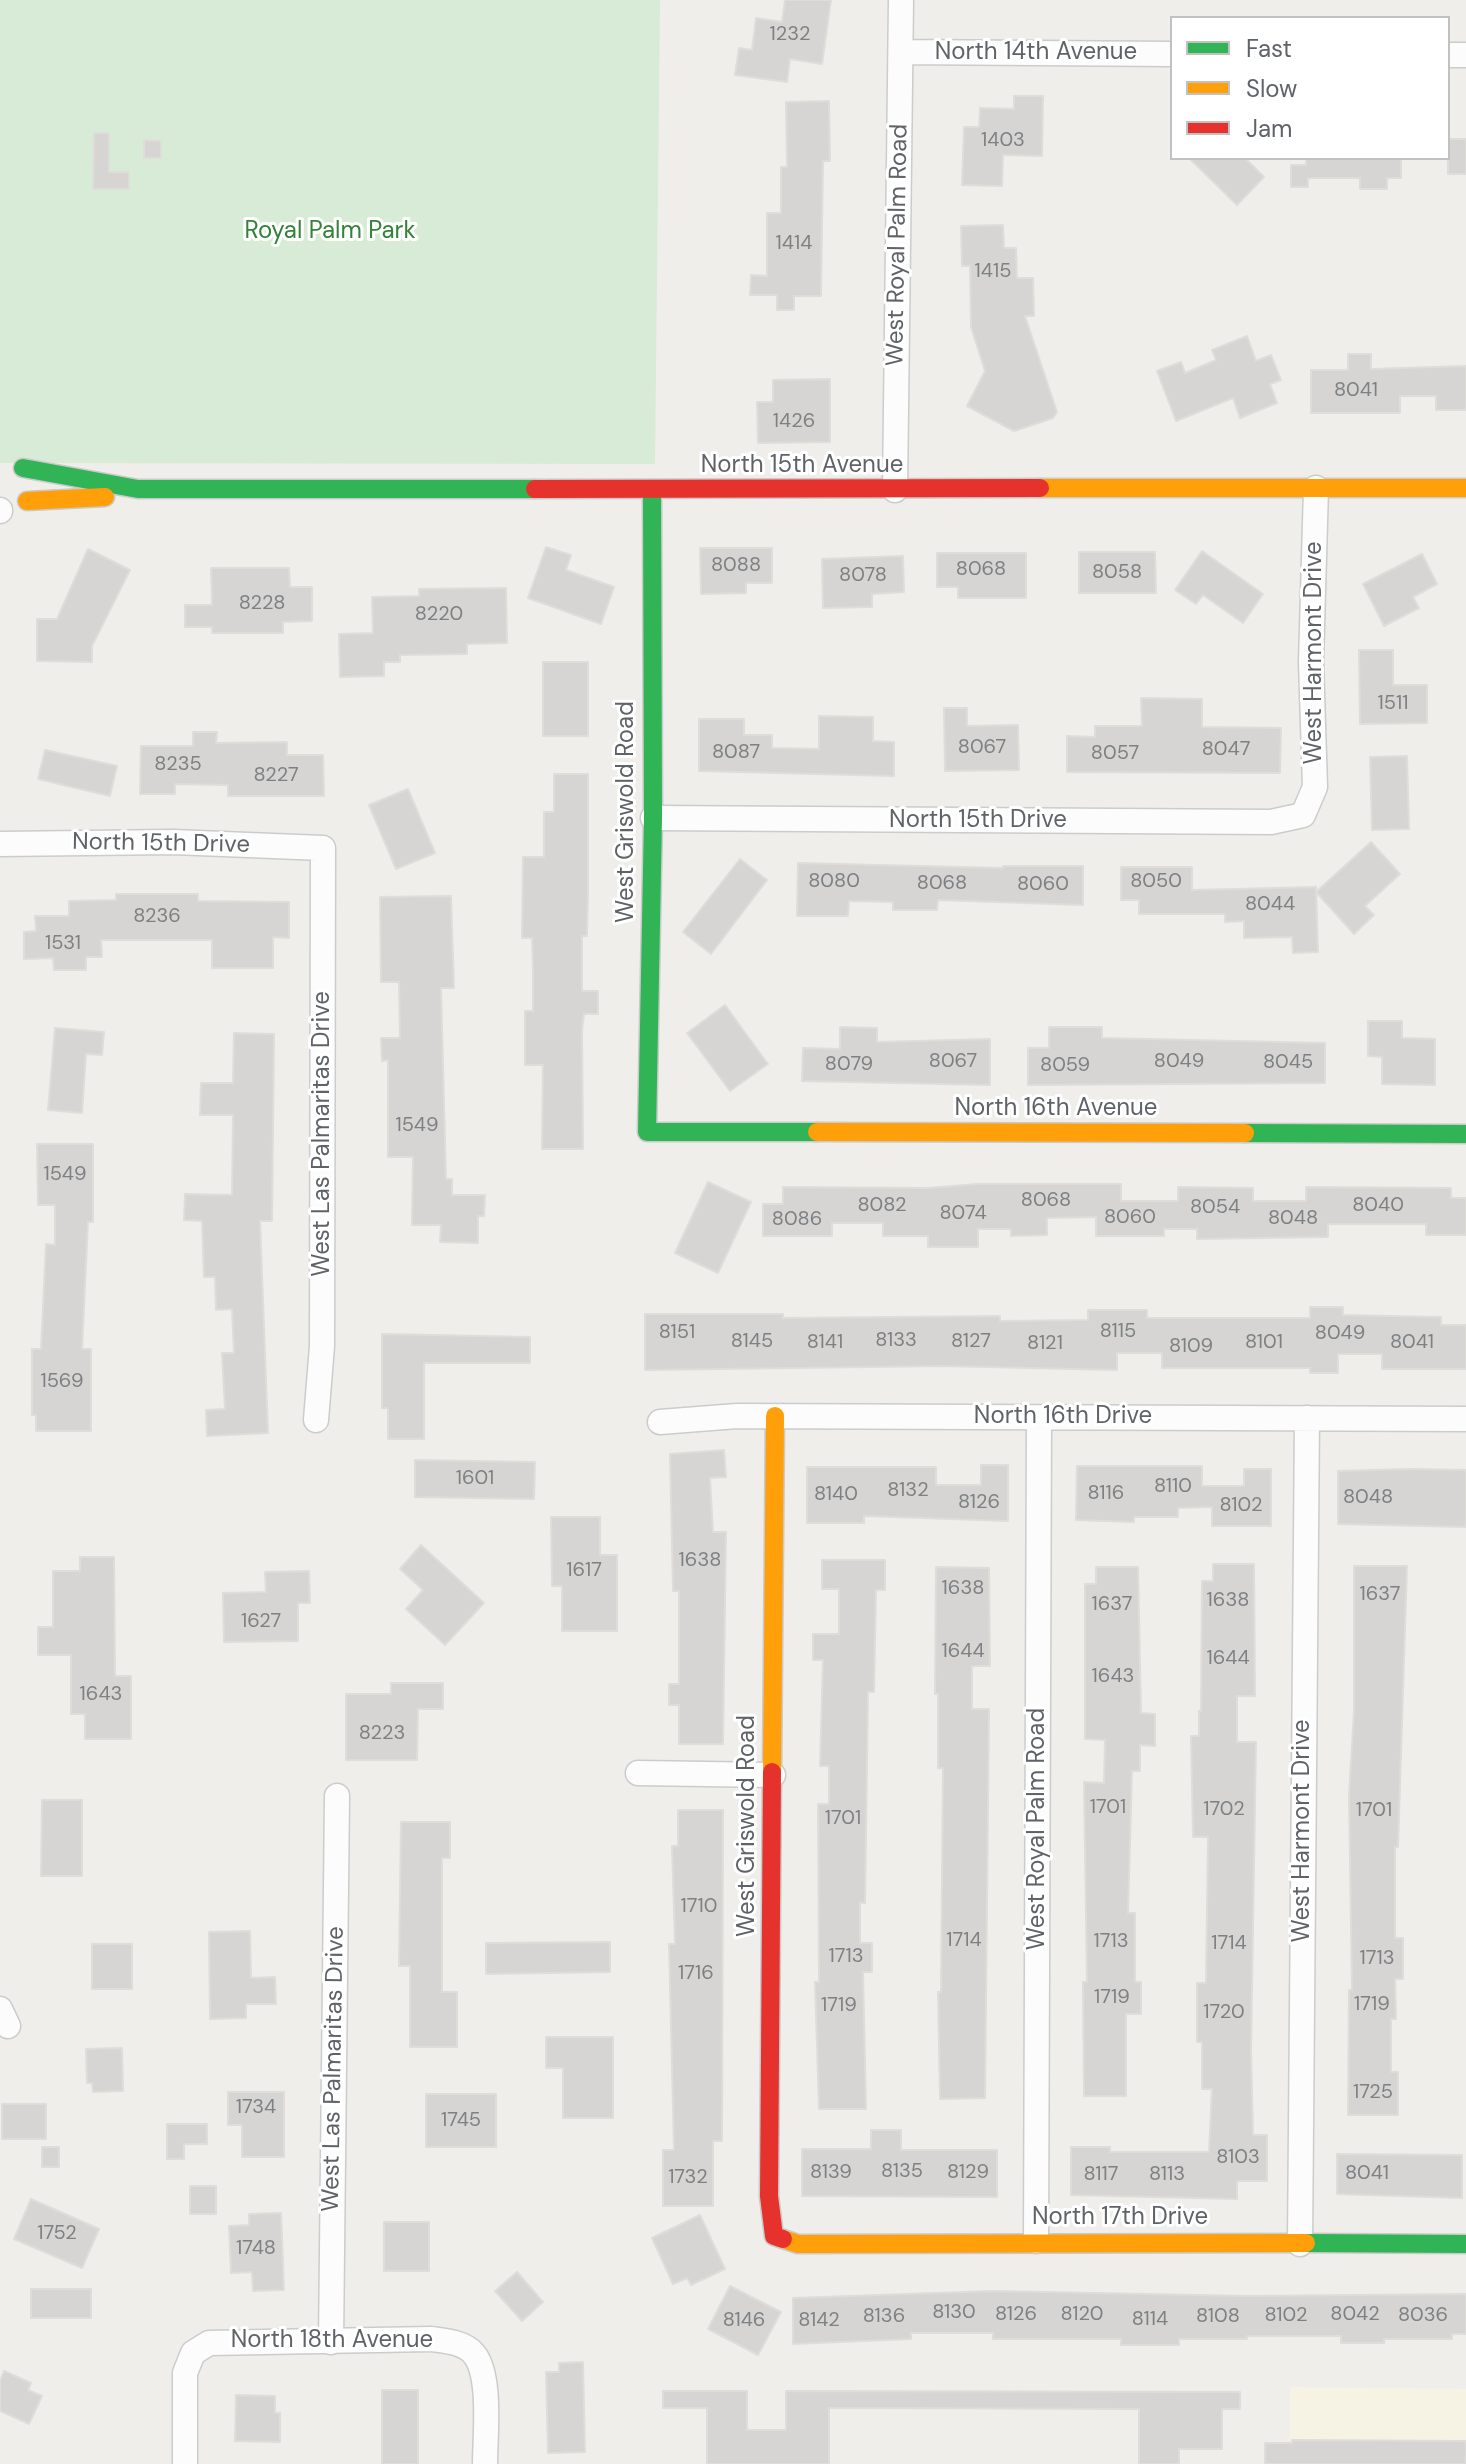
<!DOCTYPE html>
<style>
body{margin:0}
#map{position:relative;width:1466px;height:2464px;overflow:hidden;background:#efeeea;font-family:"DM Sans",sans-serif}
canvas{display:block}
.legend{position:absolute;left:1170px;top:16px;width:280px;height:144px;box-sizing:border-box;background:#fff;border:2px solid #bfc1c3;margin:0;padding:10px 14px;list-style:none;font-size:24px;color:#5f6368}
.legend li{display:flex;align-items:center;gap:16px;height:40px}
.legend b{width:40px;border:2px solid #bfc1c3}
</style>
<div id="map">
<canvas width="1466" height="2464"></canvas>
<ul class="legend">
<li><b style="height:10px;background:#30b455"></b>Fast</li>
<li><b style="height:10px;background:#ff9f0a"></b>Slow</li>
<li><b style="height:10px;background:#e5322d"></b>Jam</li>
</ul>
</div>
<script>
const ctx = document.querySelector('canvas').getContext('2d');
ctx.lineJoin = 'round';
function fillPath(path, color) {
  ctx.fillStyle = color;
  ctx.fill(path, 'evenodd');
}
function trace(path, color, width, dash) {
  ctx.strokeStyle = color;
  ctx.lineWidth = width;
  ctx.lineCap = dash ? 'butt' : 'round';
  ctx.setLineDash(dash || []);
  ctx.stroke(path);
}
function write(font, color, halo, rows, align = 'center') {
  ctx.font = font + ' "DM Sans",sans-serif';
  ctx.lineWidth = 6;
  ctx.setLineDash([]);
  ctx.textBaseline = 'middle';
  ctx.strokeStyle = halo;
  ctx.fillStyle = color;
  for (const [text, x, y, turn = 0] of rows) {
    ctx.save();
    ctx.translate(x, y);
    ctx.rotate((+turn || 0) * Math.PI / 180);
    ctx.textAlign = isNaN(turn) ? turn : align;
    if (halo) ctx.strokeText(text, 0, 0);
    ctx.fillText(text, 0, 0);
    ctx.restore();
  }
}
const commercial = new Path2D(`
 M1290,2387L1466,2389V2464H1290Z`);
const green = new Path2D(`
 M0,0H660L655,464L0,463Z`);
const building = new Path2D(`
 M785,0H831L822,64L790,59L787,82L735,75L739,48L752,50L756,18L782,22Z
 M1014,96H1043L1042,156L1003,155L1002,186L962,185L964,127H979L980,108L1014,109Z
 M829,101L830,161H823L821,296H794V310H777V295H750L751,275L767,276V213H781V167H787L786,102Z
 M94,133H109V172H129V189H93Z
 M1448,139H1466V174H1448Z
 M144,140L161,141V158H144Z
 M1189,158H1245L1264,177L1237,205Z
 M1306,158L1401,159V178H1387V189H1360V178H1308V187H1291V165H1306Z
 M1003,225L1004,248H1016L1017,278H1033L1034,316H1025L1057,412L1053,418L1014,431L967,406L985,371L971,327L970,266H962L961,226Z
 M1247,336L1256,361L1271,355L1281,380L1270,384L1277,403L1240,418L1233,398L1176,421L1157,371L1181,362L1185,373L1216,360L1212,350Z
 M1348,354H1371V369L1466,366V410H1436V396H1400V413H1311V370H1348Z
 M830,379V442L758,443L757,402H773V380Z
 M546,547L571,555L566,570L614,587L601,624L528,598Z
 M700,548H772V583H746V593L701,594Z
 M88,549L130,570L92,646V662L37,661V619H57Z
 M1202,551L1263,594L1243,623L1203,595L1196,604L1175,590Z
 M1079,552H1155L1156,593H1079Z
 M937,553H1026V598H958V587H937Z
 M1422,554L1437,584L1413,597L1419,608L1384,626L1363,584Z
 M903,556L904,592L872,594V607L823,608L822,559Z
 M211,568H289L290,587H312V621L283,622V633H212V627H185V605H212Z
 M506,588L507,643L467,644V654L400,655V662H384V676L340,677L339,634L373,633L372,597L419,596V589Z
 M1359,650H1393V685H1427V723L1360,724Z
 M543,662H588V736H543Z
 M1141,698L1202,699V727L1281,728L1280,773L1067,772V736L1095,737V726H1142Z
 M944,708H967V726L1018,725L1019,770L945,771Z
 M819,716L873,717V741L894,742V776L699,771V719H744V735H772V748L819,749Z
 M193,732H217L216,743L287,742V755H323L324,796H228V785L175,784V794H140L141,746H193Z
 M45,750L117,766L110,796L38,779Z
 M1407,756L1409,829L1372,830L1370,757Z
 M554,774H588V891L587,936H582V991H598V1014H584L582,1030L583,1149H542L543,1065H525V1011H533V969L532,938H522L523,857H544V812H554Z
 M408,789L435,853L396,869L369,805Z
 M1371,842L1400,874L1365,906L1374,915L1354,934L1316,892Z
 M740,859L767,880L711,954L683,932Z
 M798,863L1003,868V866H1083V905L938,900L937,910H893V902L849,901L848,916H797Z
 M1121,867H1192V890L1316,887L1318,952L1293,953L1292,937L1244,938V921L1225,922V914H1139V900H1121Z
 M116,894H198V901L289,902V938L273,937V968H212V940H101L102,957H86V970H54L53,958L24,959V932L36,931L35,916H69V901L116,900Z
 M451,896L454,988H441L446,1179H452V1195H485L484,1216H478V1243L440,1242L441,1225H412L413,1157H388V1060L382,1061L381,1038H400L399,982H381L380,897Z
 M725,1005L768,1064L730,1091L687,1033Z
 M1368,1021H1402V1038L1435,1039V1085L1382,1084V1057L1368,1056Z
 M840,1027L877,1028V1042L990,1039V1085L802,1081L803,1048L840,1049Z
 M1049,1027H1102V1038L1325,1043V1083L1028,1085V1048H1049Z
 M55,1028L104,1032L102,1055L86,1054L82,1113L48,1110Z
 M234,1033L274,1034L272,1221H260L268,1433L207,1436L206,1410L225,1409L222,1353H234L232,1309L216,1310L215,1277H204L202,1221L184,1220L185,1194L232,1195L233,1115H200L201,1083H233Z
 M37,1144H93V1222H88L82,1349H91V1431H36V1415H32V1349H41L46,1244L55,1245V1205H38Z
 M708,1182L751,1202L718,1273L675,1253Z
 M977,1184H1121V1201H1178V1187L1253,1188V1201H1306V1187L1451,1188V1198H1466V1235H1426V1224H1328V1237L1197,1239V1229H1164V1236H1096V1217L1047,1218V1235L1011,1236V1229H978V1247H928V1236H883V1223H832V1236H763V1204H783V1187L928,1188Z
 M1310,1307H1343V1315L1441,1317V1325H1466V1369H1382V1354H1338V1373H1310V1368H1162V1353H1117V1370L942,1366L645,1370V1314H783V1318L1000,1316V1321L1088,1320V1310H1147V1318H1310Z
 M382,1334L530,1337V1363H424V1439H388V1408H382Z
 M724,1450L726,1477L710,1478L713,1532H726L723,1744H679V1705H669V1684H679V1591H673L670,1454Z
 M415,1460L535,1462L534,1499L415,1497Z
 M981,1465H1008V1521L864,1516V1523H807V1467H936V1485H981Z
 M1077,1466H1202V1486H1244V1469H1271V1526H1212V1507L1178,1508V1517H1134V1522L1076,1520Z
 M1410,1469L1466,1470V1527L1338,1524V1471Z
 M551,1517H600V1555H617V1631H562V1586H552Z
 M421,1545L484,1603L445,1645L406,1609L423,1590L400,1569Z
 M80,1557H114L115,1676H131V1739H85V1714H71V1655H38V1627H53V1571H80Z
 M822,1560H885V1590H876L874,1692H868L865,1903H860V1943H872V1972H863L866,2109H819L815,1982H819L818,1804H829V1766H820L823,1660H813V1634H839V1589H822Z
 M1213,1564H1254L1255,1696H1237V1742H1256L1251,2051L1253,2135H1267V2181H1237V2199L1071,2195V2147H1110V2152H1209L1212,2089H1202V2042H1197V1983H1206L1208,1837H1193L1191,1736H1199V1711H1201L1202,1581H1213Z
 M1354,1566H1407L1398,1847H1395V1938H1403V1979H1395L1396,2019H1391V2072H1398V2115H1348L1349,1990H1352L1349,1795L1354,1711Z
 M936,1567L989,1568L990,1666H972V1709H989L985,2098L940,2099L938,1992H941L943,1768H938V1694H935Z
 M1096,1567H1138L1141,1713L1155,1714V1746L1140,1745V1771H1132L1128,1913H1135V1982H1141V2014H1126V2096H1084L1083,1982H1087L1084,1782L1104,1783L1105,1740L1085,1739V1584H1096Z
 M309,1571L310,1603H298V1641L224,1642L223,1593L266,1592L265,1572Z
 M391,1683H443V1709H418L417,1760H346V1694H391Z
 M42,1800H82V1876H41Z
 M678,1810H723L722,2141H713V2206H663V2150H674L669,1944H675L672,1846H678Z
 M401,1822H450V1858H442V1992H457V2047H410V1966H399Z
 M250,1931L251,1978L275,1977L276,2004H246V2018L210,2019L209,1932Z
 M610,1942V1972L486,1974V1943Z
 M92,1944H132V1989H92Z
 M546,2037H613V2118H563V2068H546Z
 M122,2048L123,2091L93,2092L92,2083H87L86,2049Z
 M228,2092H284V2157H242V2125H228Z
 M426,2094H496V2147H426Z
 M2,2104H46V2139H2Z
 M167,2124H207V2144H184V2159H167Z
 M871,2130H901V2150H997V2197L802,2196V2149H871Z
 M42,2147H59V2167H42Z
 M1337,2154L1462,2155V2198L1337,2194Z
 M190,2186H216V2214H190Z
 M31,2199L99,2229L82,2268L14,2239Z
 M281,2213L284,2290L253,2291L252,2272L231,2273L229,2226L249,2225V2214Z
 M700,2215L725,2269L691,2285L687,2278L673,2284L652,2238Z
 M384,2222H429V2271H384Z
 M517,2272L543,2302L522,2321L495,2291Z
 M730,2286L781,2312L758,2355L708,2329Z
 M31,2289H91V2318H31Z
 M993,2291L1247,2296L1466,2294V2334H1452V2339H1384V2343H1341V2336H1247V2339H1179V2345H1121V2339H993V2333H911V2339L793,2344V2298Z
 M583,2362L585,2452L548,2453L546,2372H559V2363Z
 M4,2371L31,2383L28,2390L42,2396L29,2424L0,2411V2381Z
 M382,2390H418V2464H382Z
 M663,2391H747V2430H786V2391L1240,2392V2409H1222V2449H1179V2464H1139V2409L881,2408H829V2464H707V2408H663Z
 M236,2395L275,2396V2413H280V2442L235,2441Z
 M1292,2440L1466,2441V2464H1265V2443H1292Z`);
const street = new Path2D(`
 M901,52L1172,54
 M1448,55H1466
 M895,490L901,0
 M0,511V510
 M653,818L1271,822L1303,815L1315,787L1311,662L1316,488
 M0,844L173,842L323,848L322,1346L316,1420
 M660,1422L737,1416L1466,1419
 M638,1773L773,1775
 M0,2009L8,2026
 M1036,2241L1039,1418
 M1300,2244L1307,1418
 M331,2342L337,1796
 M185,2464V2373L193,2353L209,2343L431,2339C445,2341 463,2342 473,2353C492,2373 485,2436 485,2464`);
const fast = new Path2D(`
 M23,468L138,489H535
 M652,491L653,818L647,1132H817
 M1245,1133L1466,1134
 M1306,2243L1466,2244`);
const slow = new Path2D(`
 M1040,488H1466
 M27,501L105,497
 M817,1132L1245,1133
 M772,1772L775,1416
 M783,2239L798,2244L1306,2243`);
const jam = new Path2D(`
 M535,489L1040,488
 M772,1772L769,2196L774,2236L783,2239`);
const numberNames = [
 ["1232",790,35],
 ["1403",1003,141],
 ["1414",794,244],
 ["1415",993,272],
 ["8041",1356,391],
 ["1426",794,422],
 ["8088",736,566],
 ["8068",981,570],
 ["8058",1117,573],
 ["8078",863,576],
 ["8228",262,604],
 ["8220",439,615],
 ["1511",1393,704],
 ["8067",982,748],
 ["8047",1226,750],
 ["8087",736,753],
 ["8057",1115,754],
 ["8235",178,765],
 ["8227",276,776],
 ["8080",834,882],
 ["8050",1156,882],
 ["8068",942,884],
 ["8060",1043,885],
 ["8044",1270,905],
 ["8236",157,917],
 ["1531",63,944],
 ["8067",953,1062],
 ["8049",1179,1062],
 ["8045",1288,1063],
 ["8079",849,1065],
 ["8059",1065,1066],
 ["1549",417,1126],
 ["1549",65,1175],
 ["8068",1046,1201],
 ["8082",882,1206],
 ["8040",1378,1206],
 ["8054",1215,1208],
 ["8074",963,1214],
 ["8060",1130,1218],
 ["8048",1293,1219],
 ["8086",797,1220],
 ["8115",1118,1332],
 ["8151",677,1333],
 ["8049",1340,1334],
 ["8133",896,1341],
 ["8145",752,1342],
 ["8127",971,1342],
 ["8141",825,1343],
 ["8101",1264,1343],
 ["8041",1412,1343],
 ["8121",1045,1344],
 ["8109",1191,1347],
 ["1569",62,1382],
 ["1601",475,1479],
 ["8110",1173,1487],
 ["8132",908,1491],
 ["8116",1106,1494],
 ["8140",836,1495],
 ["8048",1368,1498],
 ["8126",979,1503],
 ["8102",1241,1506],
 ["1638",700,1561],
 ["1617",584,1571],
 ["1638",963,1589],
 ["1637",1380,1595],
 ["1638",1228,1601],
 ["1637",1112,1605],
 ["1627",261,1622],
 ["1644",963,1652],
 ["1644",1228,1659],
 ["1643",1113,1677],
 ["1643",101,1695],
 ["8223",382,1734],
 ["1701",1108,1808],
 ["1702",1224,1810],
 ["1701",1374,1811],
 ["1701",843,1819],
 ["1710",699,1907],
 ["1714",964,1941],
 ["1713",1111,1942],
 ["1714",1229,1944],
 ["1713",846,1957],
 ["1713",1377,1959],
 ["1716",696,1974],
 ["1719",1112,1998],
 ["1719",1372,2005],
 ["1719",839,2006],
 ["1720",1224,2013],
 ["1725",1373,2093],
 ["1734",256,2108],
 ["1745",461,2121],
 ["8103",1238,2158],
 ["8135",902,2172],
 ["8139",831,2173],
 ["8129",968,2173],
 ["8041",1367,2174],
 ["8117",1101,2175],
 ["8113",1167,2175],
 ["1732",688,2178],
 ["1752",57,2234],
 ["1748",256,2249],
 ["8130",954,2313],
 ["8126",1016,2315],
 ["8120",1082,2315],
 ["8042",1355,2315],
 ["8102",1286,2316],
 ["8036",1423,2316],
 ["8136",884,2317],
 ["8108",1218,2317],
 ["8114",1150,2320],
 ["8146",744,2321],
 ["8142",819,2321]
];
const streetNames = [
 ["North 14th Avenue",1036,53],
 ["West Royal Palm Road",898,245,-89],
 ["North 15th Avenue",802,466],
 ["West Harmont Drive",1315,653,-90],
 ["West Griswold Road",627,812,-90],
 ["North 15th Drive",978,821],
 ["North 15th Drive",161,844,1],
 ["North 16th Avenue",1056,1109],
 ["West Las Palmaritas Drive",323,1134,-90],
 ["North 16th Drive",1063,1417],
 ["West Griswold Road",748,1826,-90],
 ["West Royal Palm Road",1038,1829,-90],
 ["West Harmont Drive",1303,1831,-90],
 ["West Las Palmaritas Drive",334,2069,-89],
 ["North 17th Drive",1120,2218],
 ["North 18th Avenue",332,2341]
];
const parkNames = [
 ["Royal Palm Park",330,232]
];
fillPath(commercial, '#f7f3e4');
fillPath(green, '#d8ebd6');
fillPath(building, '#d6d5d3');
trace(building, '#deddd9', 2);
trace(street, '#cbcccc', 27);
trace(fast, '#cacacb', 21);
trace(slow, '#cacacb', 21);
trace(jam, '#cacacb', 21);
trace(street, '#fdfcfc', 24);
trace(fast, '#30b455', 18);
trace(slow, '#ff9f0a', 18);
trace(jam, '#e5322d', 18);
write('20px', '#7e8184', null, numberNames);
write('24px', '#5f6368', '#fff', streetNames);
write('24px', '#348238', '#fff', parkNames);
</script>
